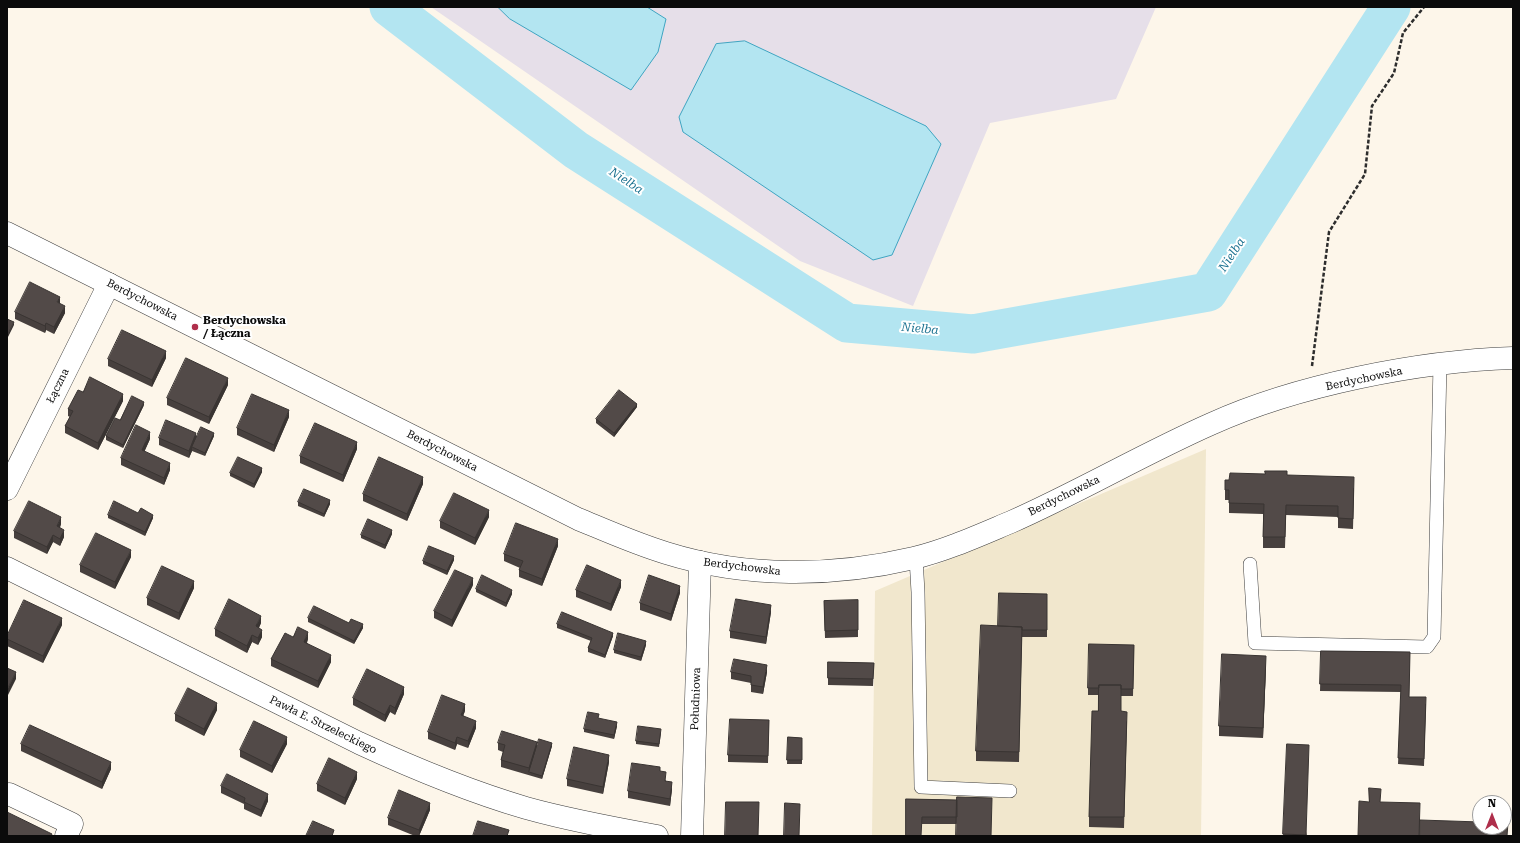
<!DOCTYPE html>
<meta charset="utf-8">
<style>
body{margin:0}
#map{position:relative;width:1520px;height:843px;overflow:hidden;background:#fdf6ea;font-family:"Roboto Serif",serif}
canvas{display:block}
.frame{position:absolute;inset:0;border:8px solid #0b0b0b;pointer-events:none}
.north{position:absolute;left:1472px;top:795px;width:40px;height:40px;box-sizing:border-box;background:#fff;border:1px solid #9d9d9d;border-radius:50%;rotate:0deg;font-size:11px;font-weight:700;line-height:16px;text-align:center;color:#0b0b0b}
.north::after{content:'';display:block;margin:auto;width:14px;height:18px;background:#af2e4b;clip-path:polygon(50% 0,100% 100%,50% 72%,0 100%)}
</style>
<div id="map">
<canvas width="1520" height="843"></canvas>
<div class="frame"></div>
<div class="north">N</div>
</div>
<script>
const ctx = document.querySelector('canvas').getContext('2d');
ctx.lineJoin = 'round';
function fillPath(path, color) {
  ctx.fillStyle = color;
  ctx.fill(path, 'evenodd');
}
function trace(path, color, width, dash) {
  ctx.strokeStyle = color;
  ctx.lineWidth = width;
  ctx.lineCap = dash ? 'butt' : 'round';
  ctx.setLineDash(dash || []);
  ctx.stroke(path);
}
function write(font, color, halo, rows, align = 'center') {
  ctx.font = font + ' "Roboto Serif",serif';
  ctx.lineWidth = 4;
  ctx.setLineDash([]);
  ctx.textBaseline = 'middle';
  ctx.strokeStyle = halo;
  ctx.fillStyle = color;
  for (const [text, x, y, turn = 0] of rows) {
    ctx.save();
    ctx.translate(x, y);
    ctx.rotate((+turn || 0) * Math.PI / 180);
    ctx.textAlign = isNaN(turn) ? turn : align;
    if (halo) ctx.strokeText(text, 0, 0);
    ctx.fillText(text, 0, 0);
    ctx.restore();
  }
}
const industrial = new Path2D(`
 M431,7H1156L1116,99L990,123L913,306L800,261Z`);
const farmland = new Path2D(`
 M1206,449L1201,836H872L875,591Z`);
const water = new Path2D(`
 M498,7H647L666,19L658,52L631,90L510,19Z
 M745,41L926,126L941,144L892,255L873,260L683,132L679,117L716,44Z`);
const river = new Path2D(`
 M389,7L576,150L847,323L973,334L1208,292L1391,7`);
const path = new Path2D(`
 M1312,366L1329,232L1365,174L1372,106L1394,73L1403,33L1424,7`);
const service = new Path2D(`
 M916,558L918,592L921,787L1010,791
 M1250,564L1255,643L1427,647L1434,637L1440,364`);
const minor = new Path2D(`
 M7,489L109,284
 M7,568L359,743C413,768 468,791 526,808C569,820 613,828 657,836
 M9,794L72,824L66,836
 M692,836L700,562`);
const tertiary = new Path2D(`
 M7,233L578,519C607,531 636,544 666,553C746,578 833,577 914,558C947,550 980,535 1011,522C1079,492 1143,454 1211,424C1297,385 1419,361 1513,358`);
const wall = new Path2D(`
 M60,304L65,313L54,334L46,330L45,333L15,319V312Z
 M166,358L152,387L108,366V359Z
 M228,385L209,424L167,405V398Z
 M83,392L123,401L98,450L65,433V426L70,417L68,416V409Z
 M144,405L123,448L106,440V436L120,420Z
 M637,407L614,437L596,423V419Z
 M289,417L274,452L237,435V428Z
 M196,436H214L205,456L192,451L189,458L159,445V438Z
 M150,439L144,452L170,470L164,485L121,465V458Z
 M357,449L343,482L300,463V456Z
 M262,472L254,488L230,476V473Z
 M1287,475L1354,488L1353,529L1338,528V517L1286,515L1285,548H1263V514L1229,513V500H1225V480H1229Z
 M423,484L407,521L363,501V494Z
 M298,502L330,504L324,517L298,506Z
 M138,513L153,518L145,536L108,518V515Z
 M489,517L475,545L440,528V521Z
 M61,524L60,528L64,537L60,546L53,542L47,554L14,538V531Z
 M392,534L385,549L361,538V535Z
 M558,546L542,586L519,577V570L520,568L504,561V554Z
 M131,557L115,589L80,572V565Z
 M454,560L447,575L423,564V561Z
 M473,585L452,627L434,618V611Z
 M621,587L611,611L576,597V590Z
 M194,588L179,620L147,605V598Z
 M476,589L512,594L506,607L476,592Z
 M680,593L671,621L640,610V603Z
 M1047,594V637H1022L1019,762L976,761V751L998,626Z
 M858,600V637L825,638L824,601Z
 M771,612L766,644L730,638V631Z
 M308,618L349,623L363,628L354,644L308,622Z
 M261,623L259,628L262,637L258,645L252,642L247,653L215,636V629Z
 M557,624L613,636L605,658L588,652V648L591,641L557,628Z
 M62,625L43,663L7,646V636Z
 M293,637L308,639L307,643L331,662L318,688L271,666V659Z
 M646,645L641,661L614,653V650Z
 M1134,645L1133,696H1121V711L1127,722L1124,828L1089,827V817L1098,711L1099,695H1088V688Z
 M1321,651L1410,652L1409,697L1426,704L1424,766L1398,764L1401,692L1320,691Z
 M828,662L874,663L873,686L828,685Z
 M1266,666L1263,738L1219,736V726Z
 M731,672H767L763,694L751,692V683L731,679Z
 M404,694L395,715L390,712L385,722L353,705V698Z
 M217,710L204,736L175,721V714Z
 M465,711L463,715L476,728L468,748L457,744L455,750L428,739V732Z
 M769,720L768,763L728,762V755Z
 M617,726L614,739L584,732V729Z
 M661,733L659,747L636,744V741Z
 M788,737L802,738V764H787Z
 M498,743L552,746L542,779L501,767V760L503,752L498,750Z
 M21,744L111,769L102,789L21,751Z
 M287,744L272,773L240,757V750Z
 M1287,744L1307,836H1283Z
 M609,762L603,794L567,786V779Z
 M660,771L666,781L672,789L670,806L628,798V791Z
 M357,779L345,805L317,791V784Z
 M221,786L268,801L261,817L244,809V804L221,793Z
 M906,799L957,800L992,808L956,824H922Z
 M430,810L419,836H415L388,825V818Z`);
const shadedWall = new Path2D(`
 M60,297V304L57,302Z
 M65,306V313L54,334V327Z
 M14,322V325L7,339V336Z
 M46,323V330L45,333V326Z
 M166,351V358L152,387V380Z
 M228,378V385L209,424V417Z
 M123,394V401L98,450V443Z
 M144,402V405L123,448V445Z
 M637,404V407L614,437V433Z
 M289,410V417L274,452V445Z
 M150,432V439L142,457V450Z
 M196,433V440L192,447V451L189,458V451Z
 M214,433V436L205,456V453Z
 M357,442V449L343,482V475Z
 M170,463V470L164,485V478Z
 M262,468V472L254,488V484Z
 M423,477V484L407,521V514Z
 M330,500V504L324,517V514Z
 M489,510V517L475,545V538Z
 M153,515V518L145,536V532Z
 M61,517V524L57,533V526Z
 M64,530V537L60,546V539Z
 M392,530V534L385,549V545Z
 M53,535V542L47,554V547Z
 M558,539V546L542,586V579Z
 M131,550V557L115,589V582Z
 M454,556V560L447,575V571Z
 M473,578V585L452,627V620Z
 M621,580V587L611,611V604Z
 M194,581V588L179,620V613Z
 M680,586V593L671,621V614Z
 M512,590V594L506,607V603Z
 M771,605V612L766,644V637Z
 M261,616V623L256,633V626Z
 M62,618V625L43,663V656Z
 M363,624V628L354,644V641Z
 M262,630V637L258,645V638Z
 M308,632V639L304,649V642Z
 M613,633V636L605,658V655Z
 M252,635V642L247,653V646Z
 M646,641V645L641,661V657Z
 M331,655V662L318,688V681Z
 M1266,656V666L1263,738V728Z
 M767,665V672L763,694V687Z
 M16,672V679L7,697V690Z
 M404,687V694L395,715V708Z
 M217,703V710L204,736V729Z
 M465,704V711L461,722V715Z
 M390,705V712L385,722V715Z
 M476,721V728L468,748V741Z
 M617,722V726L614,739V735Z
 M287,737V744L272,773V766Z
 M457,737V744L455,750V743Z
 M537,742V749L529,772V768Z
 M552,743V746L542,779V776Z
 M609,755V762L603,794V787Z
 M111,762V769L102,789V782Z
 M357,772V779L345,805V798Z
 M672,782V789L670,806V799Z
 M268,794V801L261,817V810Z
 M430,803V810L419,836V830Z`);
const building = new Path2D(`
 M30,282L60,297L57,302L65,306L54,327L46,323L45,326L15,312Z
 M7,319L14,322L7,336Z
 M122,330L166,351L152,380L108,359Z
 M186,358L228,378L209,417L167,398Z
 M90,377L123,394L98,443L65,426L73,411L68,409L78,390L83,392Z
 M619,390L637,404L614,433L596,419Z
 M252,394L289,410L274,445L237,428Z
 M132,396L144,402L123,445L106,436L115,418L120,420Z
 M166,420L196,433L189,451L159,438Z
 M315,423L357,442L343,475L300,456Z
 M136,425L150,432L142,450L170,463L164,478L121,458Z
 M201,427L214,433L205,453L192,447Z
 M238,457L262,468L254,484L230,473Z
 M379,457L423,477L407,514L363,494Z
 M1265,471H1287V475L1354,477L1353,519L1338,518V506L1286,505L1285,537H1263L1264,504L1229,503V490H1225V480H1229L1230,473L1265,474Z
 M304,489L330,500L324,514L298,502Z
 M454,493L489,510L475,538L440,521Z
 M29,501L61,517L57,526L64,530L60,539L53,535L47,547L14,531Z
 M114,501L138,513L141,508L153,515L145,532L108,515Z
 M368,519L392,530L385,545L361,535Z
 M516,523L558,539L542,579L519,570L523,561L504,554Z
 M96,533L131,550L115,582L80,565Z
 M429,546L454,556L447,571L423,561Z
 M587,565L621,580L611,604L576,590Z
 M162,566L194,581L179,613L147,598Z
 M455,570L473,578L452,620L434,611Z
 M482,575L512,590L506,603L476,589Z
 M649,575L680,586L671,614L640,603Z
 M999,593L1047,594V630H1022V627L998,626Z
 M229,599L261,616L256,626L262,630L258,638L252,635L247,646L215,629Z
 M736,599L771,605L766,637L730,631Z
 M24,600L62,618L43,656L7,639V636Z
 M858,600V630L825,631L824,601Z
 M314,606L349,623L351,619L363,624L354,641L308,618Z
 M562,612L613,633L605,655L588,648L592,638L557,624Z
 M981,625L1022,627L1019,752L976,751Z
 M298,627L308,632L304,642L331,655L318,681L271,659L285,633L293,637Z
 M618,633L646,641L641,657L614,650Z
 M1089,644L1134,645L1133,689H1121V685H1099V688H1088Z
 M1321,651L1410,652L1409,697H1426L1424,759L1398,758L1401,685L1320,684Z
 M1222,654L1266,656L1263,728L1219,726Z
 M734,659L767,665L763,687L751,685V676L731,672Z
 M828,662L874,663L873,679L828,678Z
 M7,668L16,672L7,690Z
 M367,669L404,687L395,708L390,705L385,715L353,698Z
 M1099,685H1121V711L1127,712L1124,817H1089L1092,711H1098Z
 M188,688L217,703L204,729L175,714Z
 M442,695L465,704L461,715L476,721L468,741L457,737L455,743L428,732Z
 M588,712L599,714L598,718L617,722L614,735L584,729Z
 M730,719L769,720L768,756L728,755Z
 M254,721L287,737L272,766L240,750Z
 M30,725L111,762L102,782L21,744Z
 M638,726L661,729L659,744L636,741Z
 M502,731L537,742L529,768L501,760L505,745L498,743Z
 M788,737L802,738V760H787Z
 M539,739L552,743L542,776L529,772Z
 M1287,744L1309,745L1306,835L1283,834Z
 M574,747L609,755L603,787L567,779Z
 M329,758L357,772L345,798L317,784Z
 M632,763L660,767V771L666,772L665,781L672,782L670,799L628,791Z
 M227,774L268,794L261,810L244,802L245,798L221,786Z
 M1369,788L1381,789L1380,802L1420,803L1419,836H1358L1359,801L1369,802Z
 M399,790L430,803L419,830L388,818Z
 M957,797L992,798L991,836H956Z
 M906,799L957,800V817H922L921,836H906Z
 M726,802H759L758,836H725Z
 M785,803L800,804L799,836H784Z
 M7,812L52,834L51,836H7Z
 M1420,820L1480,822V827H1504V823H1508L1507,836H1420Z
 M313,821L334,830L332,836H306Z
 M478,821L509,830L507,836H473Z`);
const markers = [
 [195,327,4,"#af2e4b"]
];
const streetNames = [
 ["Berdychowska",142,300,27],
 ["Berdychowska",1364,379,-12],
 ["Łączna",58,386,-64],
 ["Berdychowska",442,451,27],
 ["Berdychowska",1064,496,-26],
 ["Berdychowska",742,567,7],
 ["Południowa",696,699,-88],
 ["Pawła E. Strzeleckiego",323,725,26]
];
const poiNames = [
 ["Berdychowska",203,321],
 ["/ Łączna",203,334]
];
const waterNames = [
 ["Nielba",626,181,33],
 ["Nielba",1232,255,-57],
 ["Nielba",920,329,5]
];
fillPath(industrial, '#e6dfe9');
fillPath(farmland, '#f1e7cd');
fillPath(water, '#b3e5f1');
trace(water, '#3fa5c2', 1);
trace(river, '#b3e5f1', 39);
trace(service, '#3e3e3e', 14);
trace(minor, '#3e3e3e', 23);
trace(tertiary, '#3e3e3e', 23);
trace(path, '#2d2d2d', 2.5, [4, 2]);
trace(service, '#fff', 13);
trace(minor, '#fff', 22);
trace(tertiary, '#fff', 22);
fillPath(wall, '#47403e');
fillPath(shadedWall, '#393432');
fillPath(building, '#524a48');
trace(building, '#393432', 1);
for (const [x, y, r, color] of markers) {
  const dot = new Path2D();
  dot.arc(x, y, r, 0, 2 * Math.PI);
  ctx.fillStyle = color;
  ctx.fill(dot);
  trace(dot, '#fff', 1.5);
}
write('11px', '#0b0b0b', '#fff', streetNames);
write('bold 11px', '#0b0b0b', '#fff', poiNames, 'left');
write('italic 12px', '#1f7492', '#fff', waterNames);
</script>
